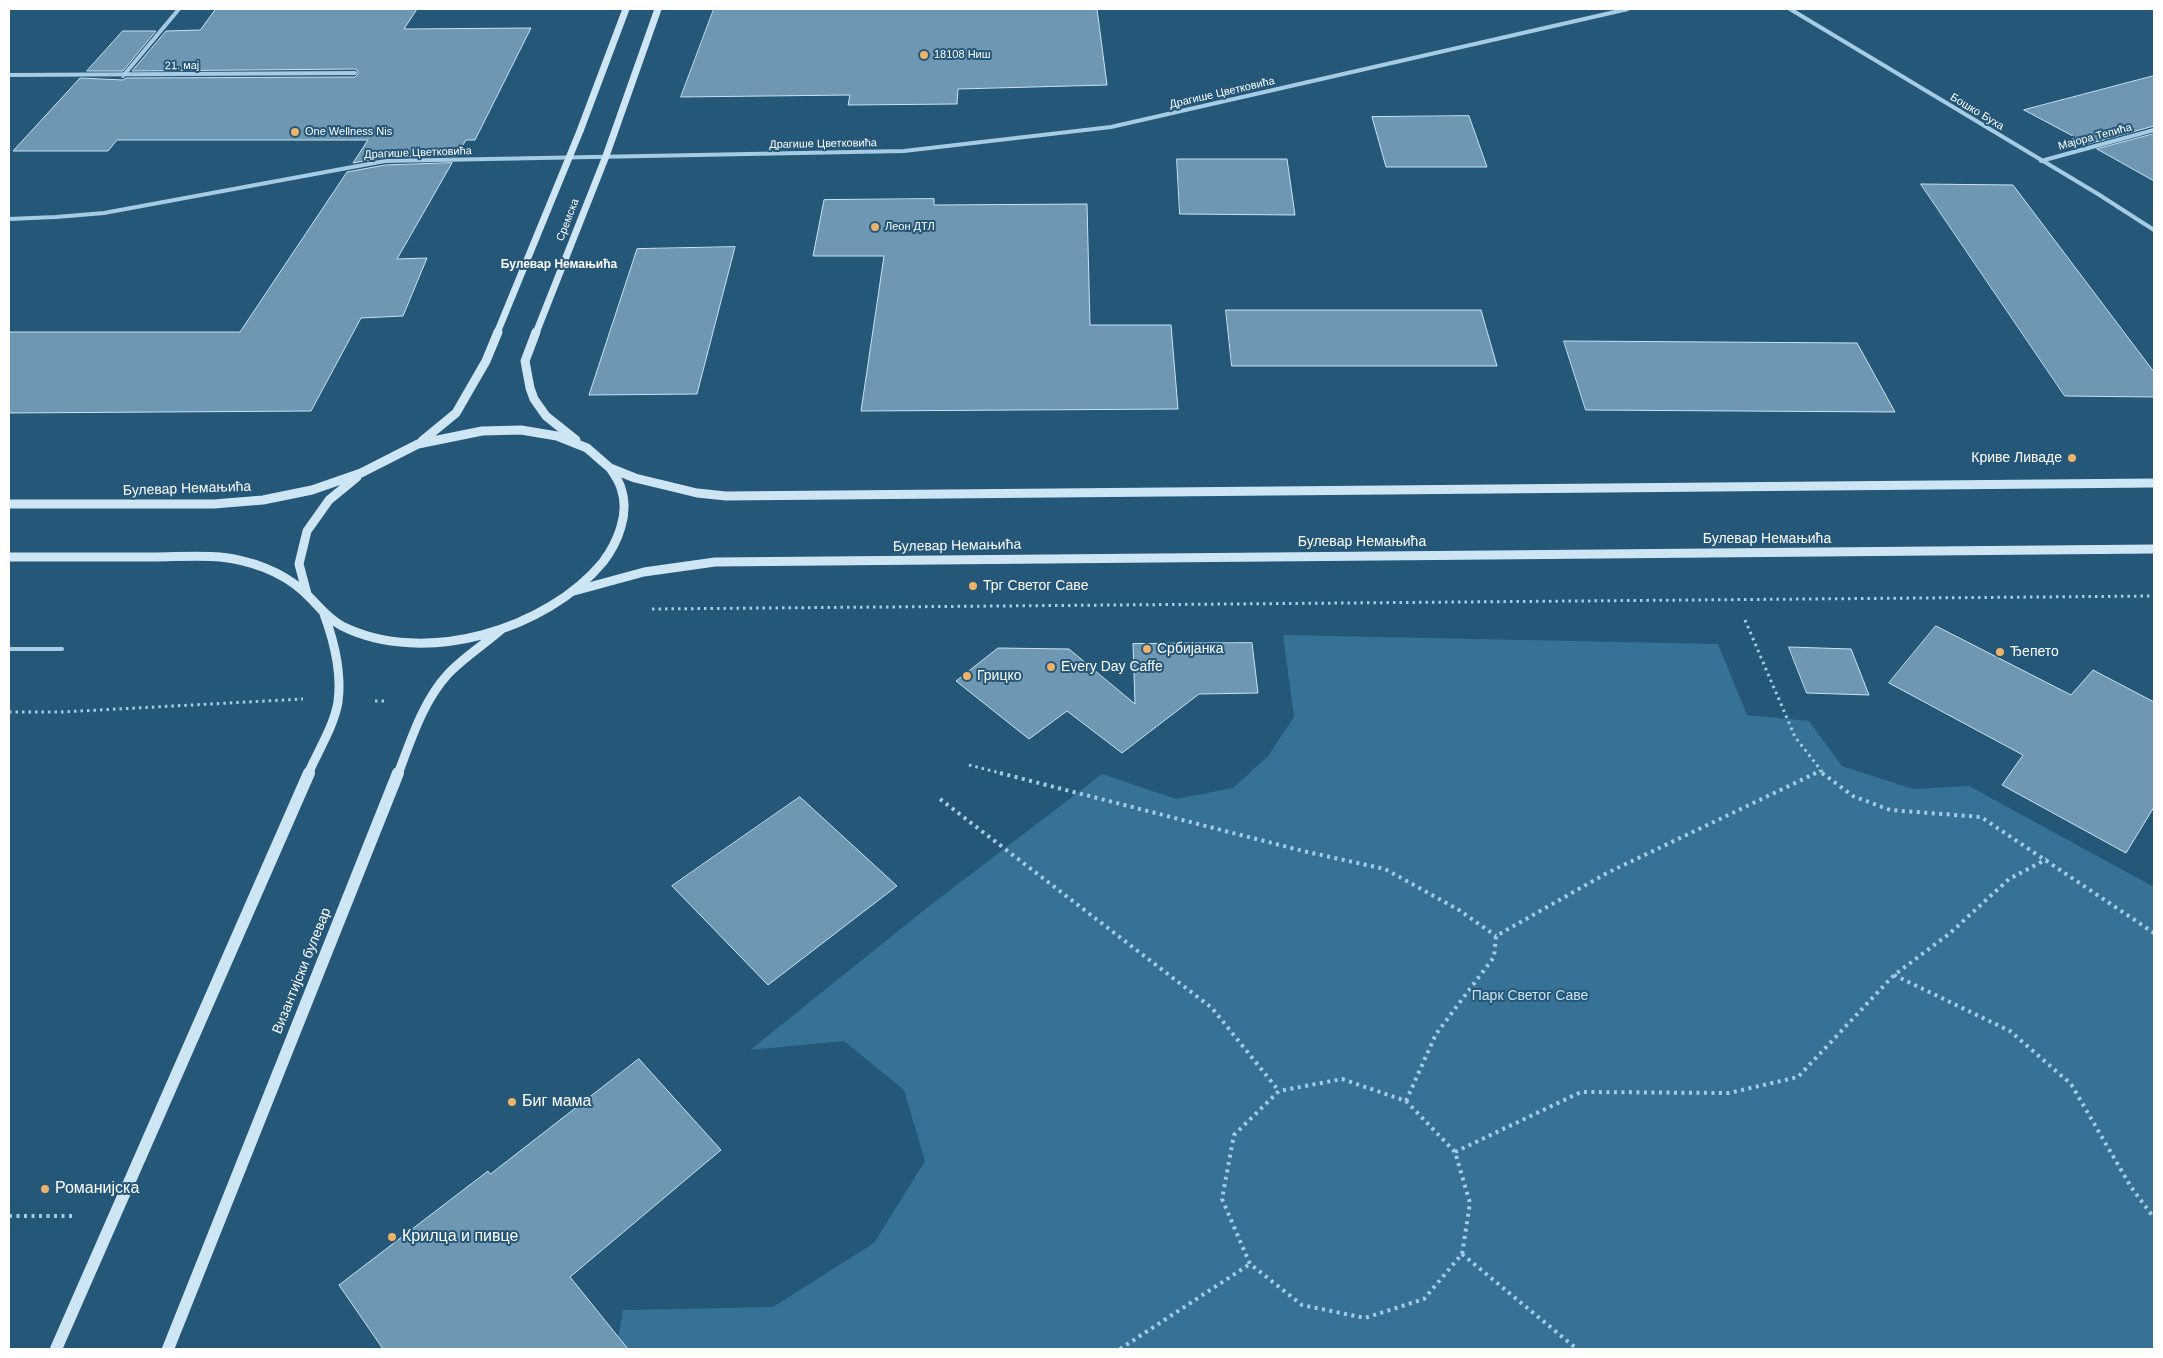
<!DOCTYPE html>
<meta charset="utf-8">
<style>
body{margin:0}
#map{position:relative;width:2163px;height:1358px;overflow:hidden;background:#245778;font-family:Helvetica,sans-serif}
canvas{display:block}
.frame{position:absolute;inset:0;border:10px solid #fff;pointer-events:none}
</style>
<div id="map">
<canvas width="2163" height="1358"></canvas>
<div class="frame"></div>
</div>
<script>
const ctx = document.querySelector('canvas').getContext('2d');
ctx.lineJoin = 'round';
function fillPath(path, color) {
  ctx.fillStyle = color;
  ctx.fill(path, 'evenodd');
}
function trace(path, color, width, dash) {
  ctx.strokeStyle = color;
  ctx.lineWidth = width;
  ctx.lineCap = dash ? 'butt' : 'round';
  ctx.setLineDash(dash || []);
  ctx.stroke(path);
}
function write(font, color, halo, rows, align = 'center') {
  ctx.font = font + ' Helvetica,sans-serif';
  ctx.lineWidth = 4;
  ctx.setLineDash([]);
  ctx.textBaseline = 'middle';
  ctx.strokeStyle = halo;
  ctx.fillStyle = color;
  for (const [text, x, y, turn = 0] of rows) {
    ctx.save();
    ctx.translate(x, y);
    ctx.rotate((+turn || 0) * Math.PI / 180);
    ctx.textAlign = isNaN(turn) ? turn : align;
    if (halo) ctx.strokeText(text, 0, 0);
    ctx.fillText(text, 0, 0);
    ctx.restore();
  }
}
const green = new Path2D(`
 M1283,635L1718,644L1747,715L1809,721L1842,766L1913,789L1969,786L2154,887V1349H616L623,1310L773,1307L874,1243L925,1161L904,1090L844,1041L750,1050L928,907L1102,774L1176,799L1233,788L1268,756L1294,717Z`);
const building = new Path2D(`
 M216,9H417L404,29L531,28L475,140H466L456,156L385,157L353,163L368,140H117L108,151H13L80,78L123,80L126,78L355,77L358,74V71L355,69L132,71L166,31L200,30Z
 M714,9H1097L1107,85L958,89L957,104L848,105L850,95L681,97Z
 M123,31H156L123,71H87Z
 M2154,76V126L2088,144L2024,110Z
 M1469,116L1487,167H1386L1372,117Z
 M2154,134V181L2097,149Z
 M1177,159H1287L1295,215L1180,214Z
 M452,163L397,259L427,258L403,316L361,318L311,411L9,413V332H240L347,172L385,165Z
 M1921,184L2013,185L2154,372V397L2065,396Z
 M934,199V205L1087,204L1090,325H1171L1178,409L861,411L884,256H813L824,200Z
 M735,247L697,394L589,395L637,249Z
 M1226,310H1481L1497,366H1232Z
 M1564,341L1857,343L1895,412L1586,410Z
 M1936,626L2071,695L2093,670L2154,702V807L2126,853L2002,785L2023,755L1889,683Z
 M1252,643L1258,693L1199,694L1122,753L1067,711L1029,739L956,681L998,648L1069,649L1135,704L1133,644Z
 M1789,647L1851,649L1869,695L1807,693Z
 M800,797L897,886L768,985L672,886Z
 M639,1059L721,1150L570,1277L628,1349H383L339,1285L488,1171L490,1174Z`);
const pathFar1 = new Path2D(`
 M652,609L2154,596
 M1745,620L1795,737L1824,774
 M375,701H388
 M9,712H62L303,699
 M969,765L1004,774
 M1813,774L1820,771`);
const path = new Path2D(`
 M1000,773L1303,851L1385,869L1459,910L1496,936
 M1822,773L1853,796L1890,810L1981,817L2154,933
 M940,799L1212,1008L1279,1091
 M1894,975L2010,1031L2071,1084L2131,1187L2154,1218
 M1342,1079L1406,1101L1455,1152L1470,1203L1462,1254L1424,1299L1365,1318L1302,1305L1250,1264L1222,1199L1234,1135L1279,1091Z
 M1406,1101L1436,1034L1494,957L1496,936L1607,873L1816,773
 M1455,1152L1581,1092L1729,1093L1798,1077L1894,975L1949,934L2009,879L2047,859
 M9,1216H73
 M1462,1254L1577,1349
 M1120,1349L1250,1264`);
const lane = new Path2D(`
 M9,649H62`);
const street = new Path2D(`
 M1790,9L2098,194L2154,230
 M9,75L355,73
 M123,76L179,9
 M2041,161L2154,130
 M9,219L56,217L104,213L385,161L904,151L1111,127L1628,9`);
const secondaryFar2 = new Path2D(`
 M497,333L580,131L626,9
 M536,333L606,156L658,9`);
const secondaryFar1 = new Path2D(`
 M536,332L525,361L530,388L534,399L546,416L576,440
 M422,441L456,413L486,361L498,332
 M9,504H214L263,500L312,490L361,473L418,444L482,431L521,430L557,436L587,448L610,468L635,478L697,493L726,496L2154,483
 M9,557C57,557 105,557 152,557C175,557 198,555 220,557C249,560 281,571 303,591C317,603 325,617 342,626C424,667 547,630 603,562C618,542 630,513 621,488C619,481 614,474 610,468
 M574,591L644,572L715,562L2154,549
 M307,594L299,564L307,531L329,500L357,477
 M308,774C318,751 334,726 338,702C342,673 334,641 324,614
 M398,774C411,740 423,701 448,674C464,657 485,644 502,629`);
const secondary = new Path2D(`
 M56,1349L309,773
 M168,1349L398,773`);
const markers = [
 [924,55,5,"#eeb269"],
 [295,132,5,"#eeb269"],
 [875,227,5,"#eeb269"],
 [2072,458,5,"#eeb269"],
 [973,586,5,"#eeb269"],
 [1147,649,5,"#eeb269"],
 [2000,652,5,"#eeb269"],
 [1051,667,5,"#eeb269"],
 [967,676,5,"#eeb269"],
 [512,1102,5,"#eeb269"],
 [45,1189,5,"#eeb269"],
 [392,1237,5,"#eeb269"]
];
const farPoinames = [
 ["18108 Ниш",934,55],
 ["One Wellness Nis",305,132],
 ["Леон ДТЛ",885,227]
];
const farStreetnames = [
 ["21. мај",182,66,-1],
 ["Драгише Цветковића",1222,93,-13],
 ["Бошко Буха",1977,112,31],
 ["Мајора Тепића",2095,137,-15],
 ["Драгише Цветковића",823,144,-1],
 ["Драгише Цветковића",418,153,-2],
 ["Сремска",568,220,-69]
];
const farNeighbourhoodnames = [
 ["Булевар Немањића",559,265]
];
const poiNames = [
 ["Криве Ливаде",2062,458,"right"],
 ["Трг Светог Саве",983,586],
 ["Србијанка",1157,649],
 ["Ђепето",2010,652],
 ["Every Day Caffe",1061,667],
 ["Грицко",977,676]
];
const streetNames = [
 ["Булевар Немањића",187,489,-2],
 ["Булевар Немањића",1767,539],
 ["Булевар Немањића",1362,542],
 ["Булевар Немањића",957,546,-1],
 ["Византијски булевар",302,971,-68]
];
const parkNames = [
 ["Парк Светог Саве",1530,996]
];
const nearPoinames = [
 ["Биг мама",522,1102],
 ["Романијска",55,1189],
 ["Крилца и пивце",402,1237]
];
fillPath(green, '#377196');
fillPath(building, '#6d97b3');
trace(building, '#c8e3f3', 1);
trace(pathFar1, '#a5cce4', 3, [2.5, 4]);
trace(path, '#a5cce4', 4, [3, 4.5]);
trace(lane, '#a5cce4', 4);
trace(street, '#a5cce4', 4);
trace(secondaryFar2, '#cee5f4', 7);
trace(secondaryFar1, '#cee5f4', 9);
trace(secondary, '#cee5f4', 12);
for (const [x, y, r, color] of markers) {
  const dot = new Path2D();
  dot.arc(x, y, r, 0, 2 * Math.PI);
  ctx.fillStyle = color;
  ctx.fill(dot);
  trace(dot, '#245778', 2);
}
write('11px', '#fff', '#245778', farPoinames, 'left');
write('11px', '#fff', '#245778', farStreetnames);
write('bold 12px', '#fff', '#245778', farNeighbourhoodnames);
write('14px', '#fff', '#245778', poiNames, 'left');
write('14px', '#fff', '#245778', streetNames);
write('14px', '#c8e3f3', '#245778', parkNames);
write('16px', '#fff', '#245778', nearPoinames, 'left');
</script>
